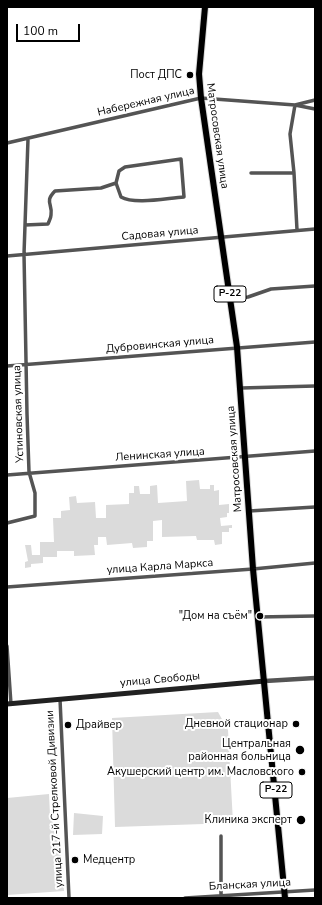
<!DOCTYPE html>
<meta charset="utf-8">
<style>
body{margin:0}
#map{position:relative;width:322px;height:905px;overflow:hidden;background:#fff;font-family:"Nunito Sans",sans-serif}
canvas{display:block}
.frame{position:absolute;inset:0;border:8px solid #000;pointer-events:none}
.scale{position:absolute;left:16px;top:24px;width:64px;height:18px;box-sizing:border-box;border:2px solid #000;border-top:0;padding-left:5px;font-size:12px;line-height:14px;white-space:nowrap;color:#000;-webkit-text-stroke:3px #fff;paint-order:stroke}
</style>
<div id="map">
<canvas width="322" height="905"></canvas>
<div class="frame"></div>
<div class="scale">100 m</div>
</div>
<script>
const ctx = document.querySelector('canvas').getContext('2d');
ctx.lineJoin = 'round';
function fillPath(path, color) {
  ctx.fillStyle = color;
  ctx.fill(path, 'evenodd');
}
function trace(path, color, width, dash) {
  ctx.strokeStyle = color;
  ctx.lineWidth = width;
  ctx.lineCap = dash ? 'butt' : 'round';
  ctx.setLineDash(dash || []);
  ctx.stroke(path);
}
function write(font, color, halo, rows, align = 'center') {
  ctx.font = font + ' "Nunito Sans",sans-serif';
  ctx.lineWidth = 4;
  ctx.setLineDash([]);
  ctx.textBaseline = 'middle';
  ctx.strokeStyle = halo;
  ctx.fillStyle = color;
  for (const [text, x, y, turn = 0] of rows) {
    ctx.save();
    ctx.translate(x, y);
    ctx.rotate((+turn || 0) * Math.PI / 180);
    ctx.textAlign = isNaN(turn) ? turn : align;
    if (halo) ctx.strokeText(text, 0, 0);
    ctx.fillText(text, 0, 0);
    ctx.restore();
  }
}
const green = new Path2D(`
 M199,480L200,489H210V485H214V491L219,490V505L229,504V513H227V517L220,518L221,526L232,525V528H229V532H222V544L215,545L214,540H197L196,536L162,537V520L153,521V541H147V547L133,548L132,543L107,545L106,537H98V545H94L95,555L74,556V551H57V557H43V563L31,564V567L25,568V562L28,561L25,545H31L32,555H40V542H54L53,518H61V511L70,510L69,497L76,496L77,503L95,502L96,518H106V505L129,504V493H134V486H139L140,494H150V486L157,485L158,503L187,501L186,481Z
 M218,712L228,730L233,823L115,827L112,718Z
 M49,794L50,815L59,839L64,891L7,895V798Z
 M74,813L103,816L102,834L73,835Z`);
const minor = new Path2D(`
 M7,143L201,98L295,105L315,109
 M181,159L184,197C167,198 135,205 121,197L116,183L119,171L125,167Z
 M251,173H294
 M25,225L48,224C49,221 51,218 51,215C53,204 44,202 55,191L101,188L116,183
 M297,230L294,173L290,134L295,105L315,100
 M7,256L315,229
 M231,299L248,297L271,289L315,286
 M7,366L315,342
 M241,388L315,386
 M7,475L315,451
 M249,511L315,507
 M7,523L35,516V493L29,472L27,414L24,254L28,139
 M7,587L253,569L315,563
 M258,617L315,616
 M7,646L11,704
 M60,699L69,898
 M221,896V836
 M185,898L315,890`);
const tertiary = new Path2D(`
 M265,681L315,678`);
const secondary = new Path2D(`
 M7,704L265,681`);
const trunk = new Path2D(`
 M205,7L199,74L201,98L237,347L253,569L285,898`);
const markers = [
 [190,75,4,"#000"],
 [260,616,4,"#000"],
 [296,724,4,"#000"],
 [68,725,4,"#000"],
 [300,750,5,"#000"],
 [302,772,4,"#000"],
 [301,820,5,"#000"],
 [75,860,4,"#000"]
];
const shields = [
 [230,294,32],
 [276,790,32]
];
const shieldNames = [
 ["Р-22",230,294],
 ["Р-22",276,790]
];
const poiNames = [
 ["Пост ДПС",182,75],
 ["\"Дом на съём\"",252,616],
 ["Дневной стационар",288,724],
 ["Драйвер",76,725,"left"],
 ["Центральная",291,744],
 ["районная больница",291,757],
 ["Акушерский центр им. Масловского",294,772],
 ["Клиника эксперт",292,820],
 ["Медцентр",83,860,"left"]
];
const streetNames = [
 ["Набережная улица",146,102,-13],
 ["Матросовская улица",217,136,82],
 ["Садовая улица",160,234,-5],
 ["Дубровинская улица",160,345,-5],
 ["Устиновская улица",19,414,-92],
 ["Ленинская улица",160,455,-4],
 ["Матросовская улица",235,459,-94],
 ["улица Карла Маркса",160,567,-4],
 ["улица Свободы",160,680,-5],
 ["улица 217-й Стрелковой Дивизии",55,799,-93],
 ["Бланская улица",250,885,-3]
];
fillPath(green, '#dbdbdb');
trace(trunk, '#dbdbdb', 8);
trace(minor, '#545454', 3.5);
trace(tertiary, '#545454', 4.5);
trace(secondary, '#212121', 5);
trace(trunk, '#000', 6);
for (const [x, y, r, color] of markers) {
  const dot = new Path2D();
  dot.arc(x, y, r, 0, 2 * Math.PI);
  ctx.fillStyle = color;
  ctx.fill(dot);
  trace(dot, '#fff', 1.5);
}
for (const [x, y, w] of shields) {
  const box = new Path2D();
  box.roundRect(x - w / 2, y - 8, w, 16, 3);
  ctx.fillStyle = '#fff';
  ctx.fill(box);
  trace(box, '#000', 1);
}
write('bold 10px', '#000', null, shieldNames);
write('11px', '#000', '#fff', poiNames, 'right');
write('11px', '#000', '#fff', streetNames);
</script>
